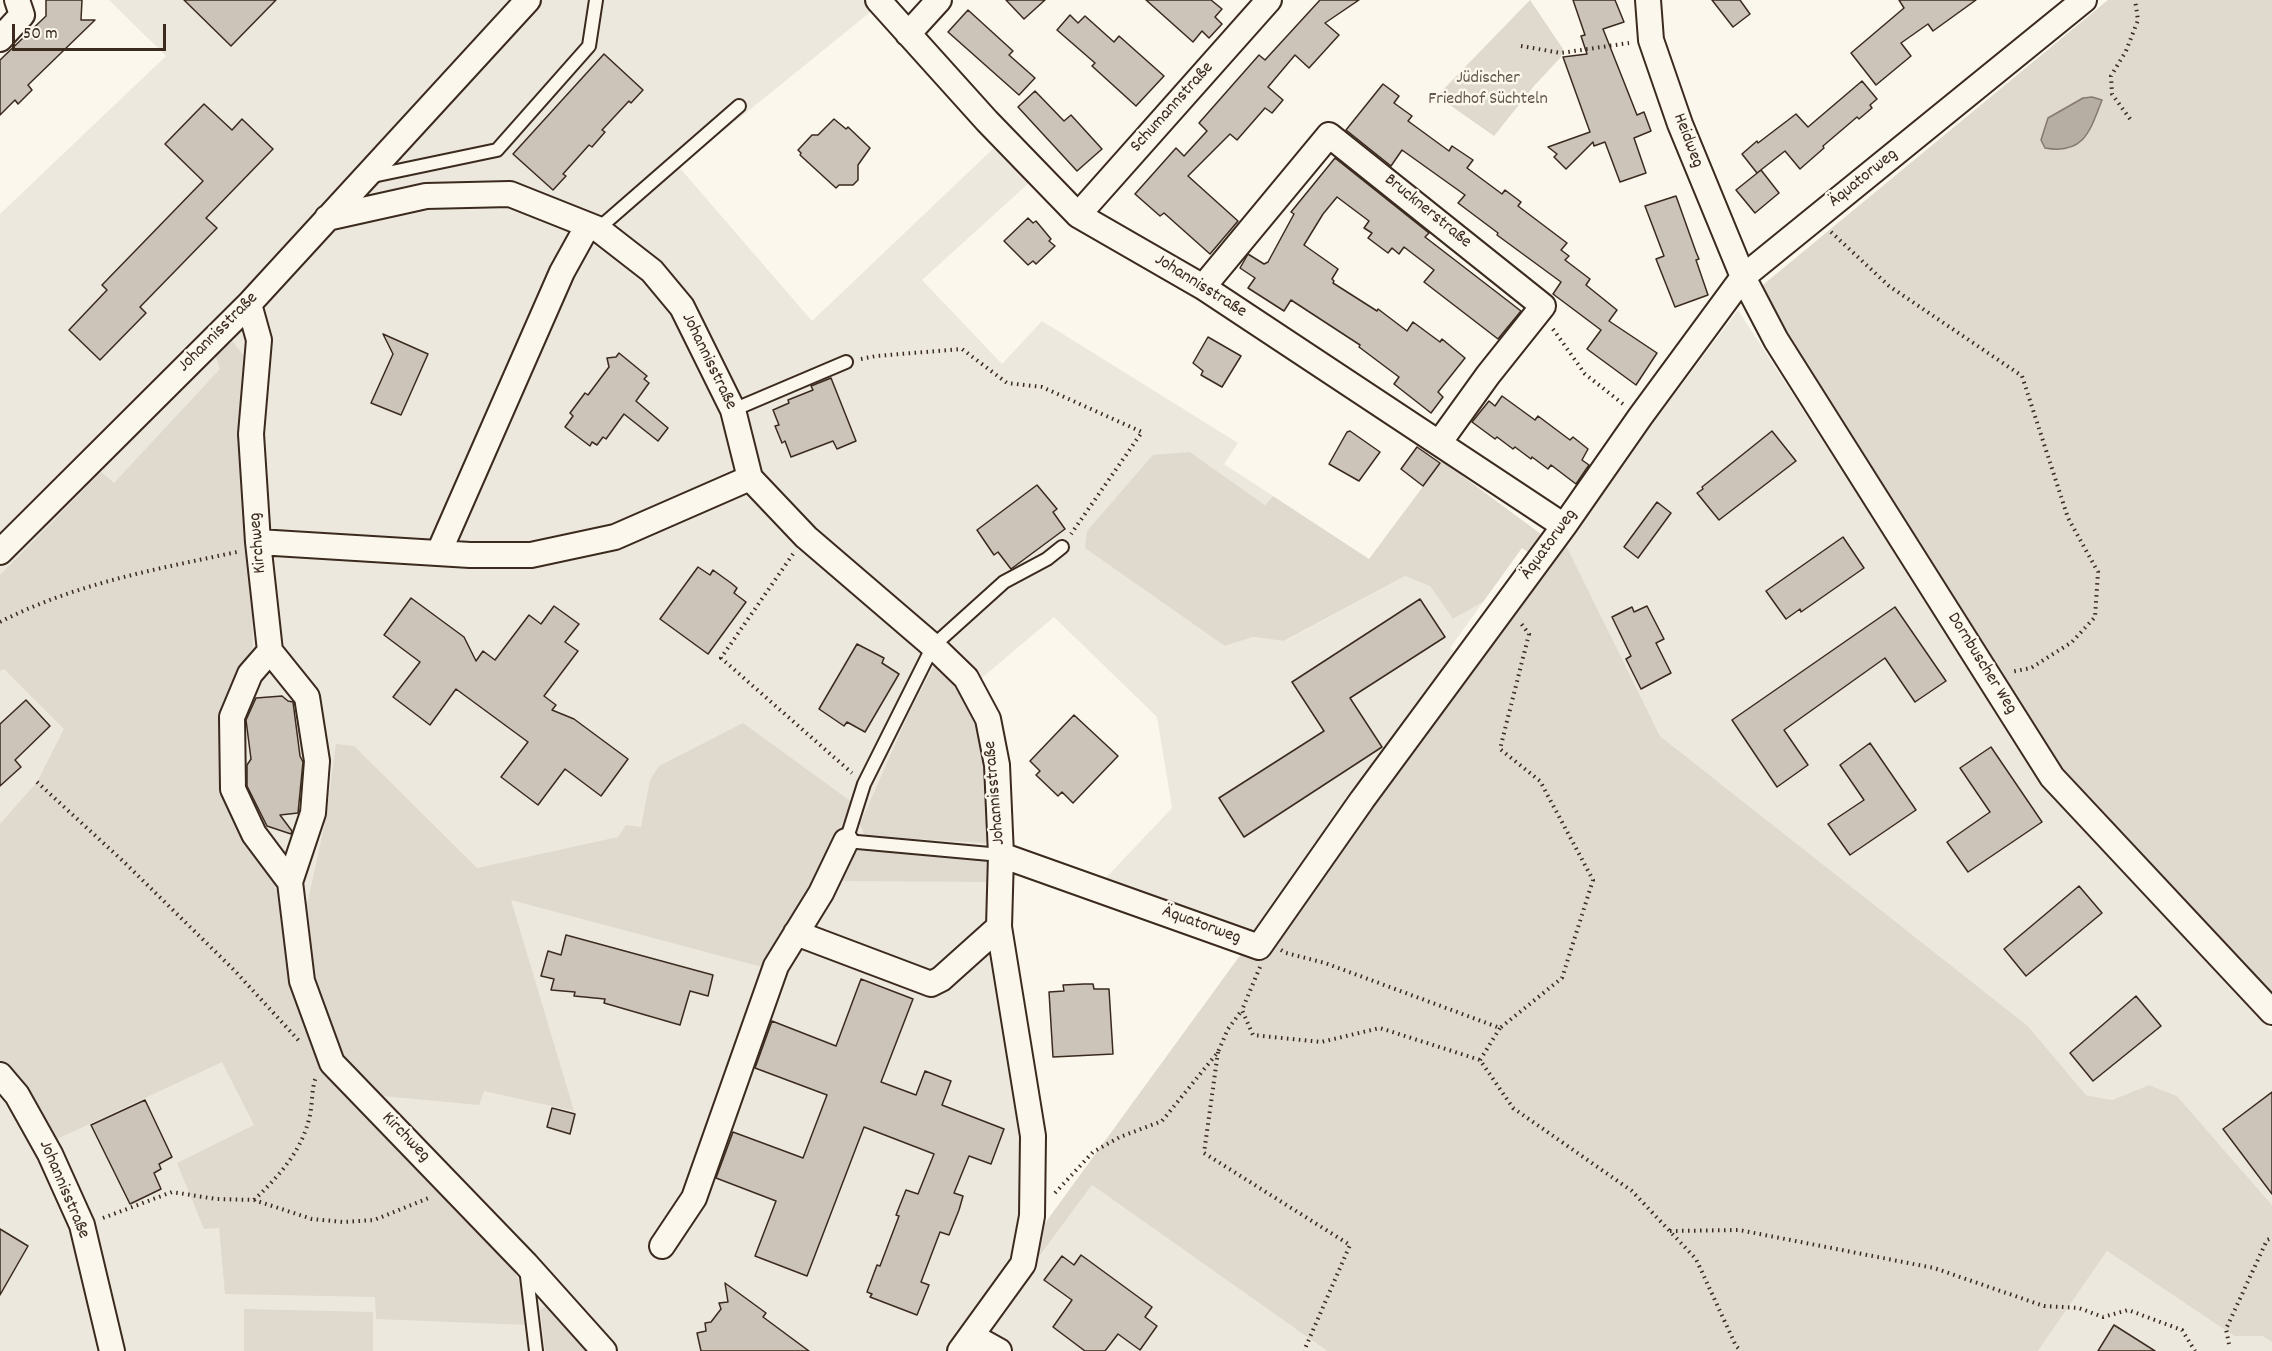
<!DOCTYPE html>
<meta charset="utf-8">
<style>
body{margin:0}
#map{position:relative;width:2272px;height:1351px;overflow:hidden;background:#fbf7ec;font-family:Dekko,sans-serif}
canvas{display:block}
.scale{position:absolute;left:12px;top:24px;width:154px;height:27px;box-sizing:border-box;border:3px solid #3b2a1e;border-top:0;padding-left:8px;font-size:18px;line-height:21px;white-space:nowrap;color:#3b2a1e;-webkit-text-stroke:4px #fbf7ec;paint-order:stroke}
</style>
<div id="map">
<canvas width="2272" height="1351"></canvas>
<div class="scale">50 m</div>
</div>
<script>
const ctx = document.querySelector('canvas').getContext('2d');
ctx.lineJoin = 'round';
function fillPath(path, color) {
  ctx.fillStyle = color;
  ctx.fill(path, 'evenodd');
}
function trace(path, color, width, dash) {
  ctx.strokeStyle = color;
  ctx.lineWidth = width;
  ctx.lineCap = dash ? 'butt' : 'round';
  ctx.setLineDash(dash || []);
  ctx.stroke(path);
}
function write(font, color, halo, rows, align = 'center') {
  ctx.font = font + ' Dekko,sans-serif';
  ctx.lineWidth = 5;
  ctx.setLineDash([]);
  ctx.textBaseline = 'middle';
  ctx.strokeStyle = halo;
  ctx.fillStyle = color;
  for (const [text, x, y, turn = 0] of rows) {
    ctx.save();
    ctx.translate(x, y);
    ctx.rotate((+turn || 0) * Math.PI / 180);
    ctx.textAlign = isNaN(turn) ? turn : align;
    if (halo) ctx.strokeText(text, 0, 0);
    ctx.fillText(text, 0, 0);
    ctx.restore();
  }
}
const built = new Path2D(`
 M109,0H864L873,10L679,167L812,321L996,146L1030,182L922,280L1002,364L1042,321L1238,443L1224,464L1273,496L1265,505L1190,452L1225,646L1253,637L1285,641L1405,576L1430,585L1453,619L1483,602L1450,648L1459,655L1253,937L1100,884L1172,808L1157,717L1054,617L977,682L1010,847L1020,872L1005,887L1033,1266L1092,1185L1327,1351H0V214L166,56Z
 M1738,310L2044,782L2272,1031V1205L2177,1096L2149,1085L2112,1100L2086,1095L2028,1026L1660,736L1564,541Z
 M2107,1251L2234,1336H2262L2272,1342V1351H2038Z`);
const green = new Path2D(`
 M1530,0L1563,49L1561,57L1534,86L1494,136L1437,96Z
 M2108,0H2272V996L2035,738L1758,289Z
 M233,342L246,358L253,646L224,709L265,866L277,891L286,952L304,1027L323,1068L500,1251L518,1278L528,1325L376,1319L375,1297L225,1294L219,1228L204,1229L177,1163L254,1125L222,1062L55,1140L28,1093L0,1061V824L37,782L64,729L4,669L0,671V575L101,472L114,483L220,369L214,351Z
 M1190,452L1265,505L1273,496L1369,559L1442,461L1545,537L1532,555L1522,548L1483,602L1453,619L1430,586L1405,576L1284,641L1253,637L1225,646L1085,548L1087,531L1153,455Z
 M1564,541L1660,736L2028,1026L2086,1095L2112,1100L2149,1085L2177,1096L2272,1205V1342L2262,1336H2234L2107,1251L2038,1351H1327L1092,1185L1031,1268L1040,1230L1244,950Z
 M936,662L975,706L990,768L992,838L986,843L865,836L860,824L909,713Z
 M743,723L853,803L781,941L762,967L511,900L574,1111L484,1091L479,1105L372,1095L335,1042L310,976L306,909L326,818L336,744L354,746L477,868L618,837L626,825L641,827L650,780L659,766Z
 M857,850L977,856L988,859L991,882L840,881L851,854Z
 M549,1304L592,1351H545L540,1310Z
 M244,1309L373,1312V1351H244Z`);
const water = new Path2D(`
 M2092,97L2102,100C2090,131 2084,155 2045,148L2041,140L2048,118L2083,98Z`);
const building = new Path2D(`
 M46,0H82L81,20H95L28,85L32,90L18,104L15,100L0,115V60L46,16Z
 M184,0H276L231,46Z
 M1006,0H1045L1024,19Z
 M1146,0H1211L1222,9L1215,17L1222,24L1209,38L1202,31L1193,42Z
 M1320,0H1359L1325,23L1339,35L1309,68L1295,55L1268,87L1283,100L1272,113L1265,108L1237,140L1230,134L1188,176L1238,221L1210,254L1164,213L1160,216L1135,194L1176,148L1184,156L1207,131L1199,123L1259,55L1265,60Z
 M1573,0H1615L1624,22L1603,29L1637,115L1644,112L1651,131L1634,138L1646,173L1620,182L1605,142L1594,146L1593,142L1566,169L1554,157L1557,154L1548,147L1590,132L1563,57L1587,54L1581,36L1585,35Z
 M1712,0H1740L1750,14L1733,27Z
 M1899,0H1976L1933,31L1928,24L1901,43L1911,56L1876,85L1851,53L1904,8Z
 M968,10L1013,51L1009,55L1035,78L1019,95L948,32Z
 M1070,15L1078,23L1085,16L1114,42L1119,36L1164,76L1136,106L1092,66L1095,63L1057,30Z
 M604,54L643,90L631,103L629,101L602,130L605,132L592,147L589,145L563,174L566,176L553,190L513,154Z
 M1862,81L1877,99L1870,105L1872,108L1859,119L1857,117L1823,146L1824,148L1800,169L1785,151L1757,173L1742,154L1757,141L1758,143L1796,114L1808,127Z
 M1383,84L1399,96L1394,103L1412,116L1408,121L1449,151L1452,146L1473,160L1467,168L1502,194L1505,190L1521,202L1518,206L1567,243L1561,250L1569,256L1565,260L1590,279L1586,285L1617,310L1609,321L1657,353L1636,385L1587,349L1601,330L1553,294L1561,282L1497,235L1498,233L1458,203L1465,195L1402,150L1391,166L1346,130Z
 M1035,91L1064,121L1071,115L1102,149L1077,171L1018,107Z
 M204,104L232,130L242,119L273,149L206,218L217,228L140,307L146,313L100,360L69,330L107,290L102,285L203,181L165,144Z
 M834,119L846,129L848,127L870,148L858,165V180L853,185H839L836,188L800,155L801,153L798,150L812,135H818Z
 M1335,158L1429,233L1425,237L1521,311L1498,339L1424,282L1434,270L1404,247L1399,254L1392,248L1388,253L1368,238L1372,233L1364,228L1369,221L1337,197L1323,214L1304,245L1338,269L1332,279L1334,281L1333,283L1377,311L1378,309L1407,331L1413,322L1440,342L1442,339L1465,358L1438,392L1443,397L1431,413L1394,384L1399,377L1359,347L1360,345L1291,300L1284,311L1248,288L1255,278L1240,268L1248,254L1264,264L1268,262L1294,214L1291,212Z
 M1761,170L1779,193L1755,213L1736,190Z
 M1676,196L1696,252L1699,259L1696,260L1708,295L1675,307L1656,259L1664,256L1645,206Z
 M1028,218L1033,223L1036,221L1051,239L1049,241L1055,246L1036,264L1033,261L1028,265L1004,241Z
 M383,334L428,354L401,415L371,403L393,354Z
 M1208,337L1241,356L1222,387L1201,375L1203,371L1193,363Z
 M619,353L647,376L644,379L649,383L636,401L668,428L658,441L624,414L606,439L603,437L597,445L592,442L590,446L565,427L573,416L570,413L585,393L588,395L609,367L607,358L616,357Z
 M831,378L856,441L837,449L833,441L791,457L785,441L782,443L775,426L779,425L773,410L789,403L788,400L813,390L811,386Z
 M1502,396L1535,420L1538,416L1570,440L1573,437L1588,449L1582,460L1589,465L1576,484L1551,465L1548,469L1532,457L1531,459L1515,447L1513,449L1497,437L1495,439L1472,422L1489,401L1495,406Z
 M1350,431L1380,452L1359,481L1329,464L1347,432Z
 M1772,431L1796,461L1719,520L1697,493L1703,489L1702,487Z
 M1417,447L1440,463L1423,486L1401,469Z
 M1037,485L1057,509L1053,512L1065,529L1011,569L998,552L994,555L977,530Z
 M1657,502L1671,513L1638,558L1624,547Z
 M1843,537L1864,568L1801,612L1800,609L1786,619L1766,591Z
 M698,567L710,575L713,570L731,583L737,588L734,593L746,602L708,654L660,619Z
 M411,598L464,637L476,661L483,651L495,660L529,615L541,624L554,606L579,624L565,642L578,651L544,696L556,705L552,710L574,719L628,759L601,796L565,769L538,805L501,777L528,742L456,689L430,725L393,697L420,662L384,635Z
 M1420,599L1445,637L1350,698L1382,747L1244,837L1219,798L1324,731L1292,682Z
 M1647,606L1664,639L1656,643L1671,673L1641,689L1626,659L1631,656L1612,617L1632,607L1634,612Z
 M1895,607L1946,681L1915,702L1885,658L1784,730L1808,765L1777,787L1732,720Z
 M857,644L884,658L882,663L899,674L865,732L847,722L844,726L819,709Z
 M282,696L288,701L293,702L300,756L303,762L298,813L280,815L292,831L291,834L267,826L247,786V765L251,759L246,720L256,698Z
 M26,700L50,726L15,760L21,767L0,786V724Z
 M1074,715L1118,756L1073,803L1062,792L1058,796L1036,775L1040,771L1030,761Z
 M1870,743L1916,810L1850,855L1828,824L1864,800L1840,765Z
 M1991,747L2042,822L1968,872L1947,842L1990,812L1960,768Z
 M2079,886L2102,913L2026,976L2004,949Z
 M566,935L713,975L708,996L690,991L680,1025L604,1003L605,999L574,996L575,992L551,990L554,979L541,976L548,951L561,955Z
 M861,979L913,999L881,1082L916,1095L925,1071L951,1081L942,1105L1004,1129L991,1164L969,1156L954,1193L963,1196L959,1210L949,1235L940,1232L921,1282L929,1285L917,1315L870,1297L872,1294L867,1292L877,1265L880,1266L899,1216L896,1215L906,1190L918,1194L934,1154L864,1127L807,1276L755,1256L776,1201L716,1178L733,1132L803,1158L827,1095L755,1068L772,1021L836,1046Z
 M1084,984H1093L1094,989H1109L1113,1054L1053,1057L1049,992L1064,991L1063,985Z
 M2136,996L2161,1026L2093,1081L2070,1053Z
 M2272,1092V1194L2223,1129Z
 M145,1100L172,1157L159,1164L161,1169L154,1173L161,1189L130,1204L91,1125Z
 M552,1108L575,1114L570,1134L547,1127Z
 M0,1229L28,1246L0,1295Z
 M1081,1255L1152,1307L1145,1317L1157,1326L1140,1350L1118,1334L1105,1351H1085L1053,1327L1072,1300L1044,1280L1062,1256L1074,1265Z
 M725,1283L766,1313L763,1317L809,1351H701L697,1333L706,1331L705,1323L711,1322L721,1309L719,1303L728,1302Z
 M2114,1325L2155,1351H2098Z`);
const path = new Path2D(`
 M1521,46L1561,53L1629,43
 M2130,119L2112,94L2111,76L2126,51L2138,20L2135,0
 M1831,232L1889,286L2022,376L2068,518L2098,572L2095,617L2072,642L2031,668L2011,672
 M1553,329L1585,374L1623,404
 M861,359L876,356L962,349L1007,383L1042,387L1142,432L1071,534
 M793,554L721,658L852,773
 M0,622C74,584 156,569 237,552
 M37,782L124,862L235,971L301,1043
 M1281,950L1286,953L1325,963L1500,1028L1562,978L1593,880L1540,781L1500,749L1529,634L1520,622
 M1260,967L1242,1010L1253,1035L1321,1042L1380,1028L1480,1060L1513,1108L1632,1191L1696,1259L1736,1346L1741,1351
 M1218,1052L1204,1153L1350,1245L1304,1351
 M1480,1060L1500,1028
 M1055,1193L1093,1152L1120,1137L1162,1121L1218,1052L1228,1029L1242,1010
 M254,1200C278,1177 301,1152 309,1119C313,1105 311,1089 316,1077
 M103,1218L172,1192L216,1199L254,1200L312,1219L343,1222L374,1220L431,1197
 M1670,1231L1739,1230L1934,1268L2044,1306L2079,1308L2103,1317L2128,1310L2182,1330L2195,1351
 M2229,1344L2226,1329L2267,1240L2272,1238`);
const lane = new Path2D(`
 M368,177L497,150L589,46L596,0
 M598,229L739,106
 M733,410L846,362
 M1001,855L846,841L864,784L933,646L1004,582L1047,559L1062,547
 M526,1268L536,1351`);
const street = new Path2D(`
 M878,0L987,121L1078,215L1203,287L1564,526
 M1648,0L1651,40L1680,124L1743,277L1776,340L2052,777L2272,1012
 M908,34L939,0
 M0,39L22,15L17,0
 M1078,215L1269,0
 M327,218L426,196L510,194L598,229L652,271L682,307L733,410L750,478L806,537L933,646L966,678L988,719L997,765L1001,855L999,927L1033,1136L1032,1216L1023,1264L960,1351
 M1203,287L1329,135L1543,306L1488,375L1439,443
 M249,304L259,340L251,434L258,542L270,651L307,697L317,761L313,813L290,882L302,981L332,1063L526,1264L604,1351
 M258,542L470,555H531L615,537L750,478
 M0,552L249,304L528,0
 M439,552L562,272L588,225
 M270,651L250,674L232,717L233,789L254,834L290,882
 M1001,855L1259,947L1362,800L1564,526L1640,417L1743,277L2084,0
 M796,933L931,984L941,979L999,927
 M0,1075L17,1095L50,1154L82,1225L112,1351
 M662,1246L694,1198L776,966L821,893L846,841
 M972,1336L999,1351`);
const parkNames = [
 ["Jüdischer",1488,80],
 ["Friedhof Süchteln",1488,101]
];
const streetNames = [
 ["Schumannstraße",1173,108,-48],
 ["Heidweg",1687,141,69],
 ["Äquatorweg",1864,179,-39],
 ["Brucknerstraße",1427,212,39],
 ["Johannisstraße",1200,287,32],
 ["Johannisstraße",219,333,-45],
 ["Johannisstraße",708,362,64],
 ["Kirchweg",259,543,-95],
 ["Äquatorweg",1550,545,-54],
 ["Dornbuscher Weg",1981,664,58],
 ["Johannisstraße",996,793,-95],
 ["Äquatorweg",1201,926,20],
 ["Kirchweg",405,1138,46],
 ["Johannisstraße",63,1190,67]
];
fillPath(built, '#ede8dd');
fillPath(green, '#dfd9ce');
fillPath(water, '#b6aea2');
trace(water, '#85796d', 1.5);
fillPath(building, '#ccc4b9');
trace(building, '#3b2a1e', 1.5);
trace(lane, '#3b2a1e', 16);
trace(street, '#3b2a1e', 28);
trace(path, '#3b2a1e', 4, [1.5, 4.5]);
trace(lane, '#fbf7ec', 12);
trace(street, '#fbf7ec', 24);
write('18px', '#64564a', '#fbf7ec', parkNames);
write('18px', '#3b2a1e', '#fbf7ec', streetNames);
</script>
